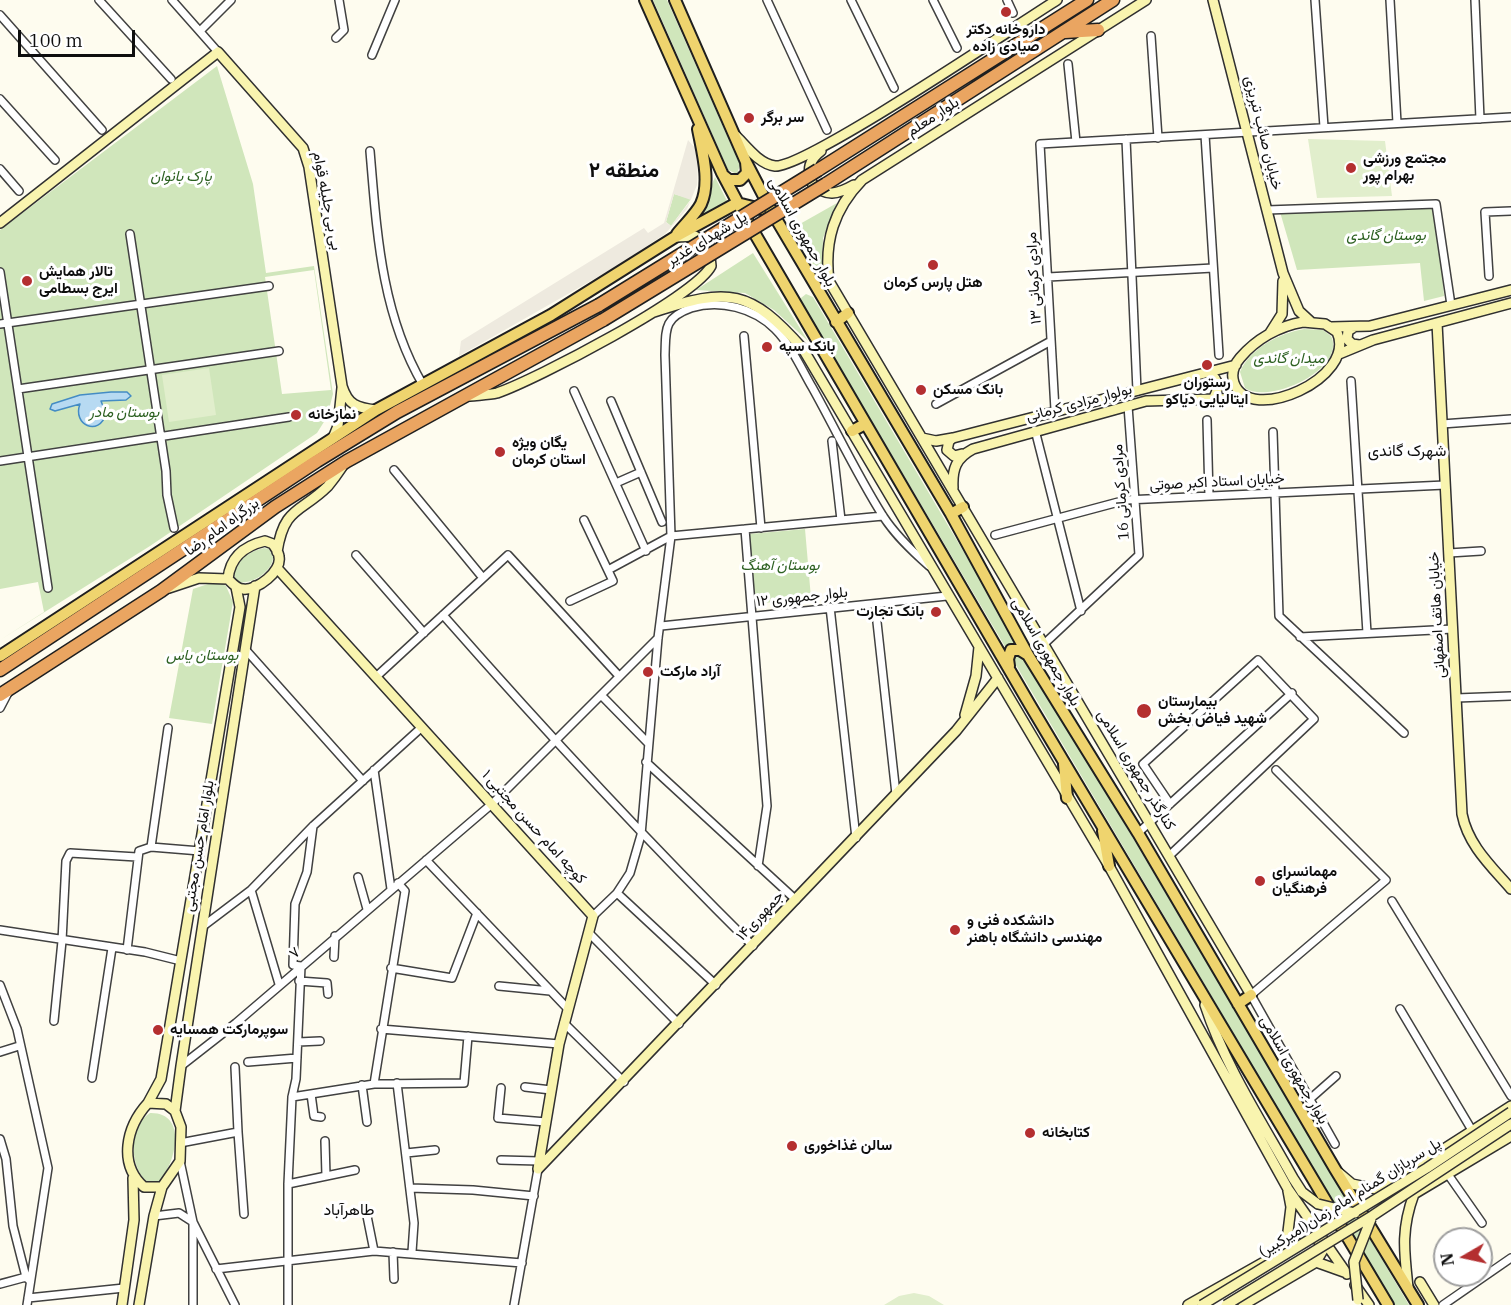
<!DOCTYPE html>
<meta charset="utf-8">
<style>
body{margin:0}
#map{position:relative;width:1511px;height:1305px;overflow:hidden;background:#fefcef;font-family:"IBM Plex Serif",serif}
canvas{display:block}
.north{position:absolute;left:1433px;top:1227px;width:60px;height:60px;box-sizing:border-box;background:#fff;border:2px solid #9f9f9f;border-radius:50%;rotate:261deg;font-size:16px;font-weight:700;line-height:24px;text-align:center;color:#0e0e0e}
.north::after{content:'';display:block;margin:auto;width:21px;height:27px;background:#b42f30;clip-path:polygon(50% 0,100% 100%,50% 72%,0 100%)}
.scale{position:absolute;left:18px;top:30px;width:117px;height:27px;box-sizing:border-box;border:3px solid #0e0e0e;border-top:0;padding-left:8px;font-size:18px;line-height:21px;white-space:nowrap;color:#0e0e0e;-webkit-text-stroke:4px #fff;paint-order:stroke}
</style>
<div id="map">
<canvas width="1511" height="1305"></canvas>
<div class="north">N</div>
<div class="scale">100 m</div>
</div>
<script>
const ctx = document.querySelector('canvas').getContext('2d');
ctx.lineJoin = 'round';
function fillPath(path, color) {
  ctx.fillStyle = color;
  ctx.fill(path, 'evenodd');
}
function trace(path, color, width, dash) {
  ctx.strokeStyle = color;
  ctx.lineWidth = width;
  ctx.lineCap = dash ? 'butt' : 'round';
  ctx.setLineDash(dash || []);
  ctx.stroke(path);
}
function write(font, color, halo, rows, align = 'center') {
  ctx.font = font + ' "IBM Plex Serif",Vazirmatn,serif';
  ctx.lineWidth = 6;
  ctx.setLineDash([]);
  ctx.textBaseline = 'middle';
  ctx.strokeStyle = halo;
  ctx.fillStyle = color;
  for (const [text, x, y, turn = 0] of rows) {
    ctx.save();
    ctx.translate(x, y);
    ctx.rotate((+turn || 0) * Math.PI / 180);
    ctx.textAlign = isNaN(turn) ? turn : align;
    if (halo) ctx.strokeText(text, 0, 0);
    ctx.fillText(text, 0, 0);
    ctx.restore();
  }
}
const green = new Path2D(`
 M653,0H667L740,165L737,174L728,170Z
 M217,66L253,184L266,273L314,266L333,394L327,417L317,433L150,546L0,640L44,612L38,582L0,589V230ZM314,270L331,390L282,394L265,277Z
 M715,177L729,205L696,222Z
 M674,194L691,199L671,226L666,222Z
 M837,203L823,238L822,278L791,229Z
 M1436,204L1444,296L1424,301L1420,263L1297,270L1280,212Z
 M753,253L808,341L774,310L745,293L696,290Z
 M806,294L813,297L1409,1305H1394L802,303L801,298Z
 M1304,329L1323,330L1331,336C1347,369 1269,405 1245,388L1240,372C1250,348 1280,333 1304,329Z
 M805,529L811,598L755,604L749,534Z
 M264,548L269,549L273,557C273,571 252,585 238,582L234,577C236,560 249,551 264,548Z
 M217,581L226,586L233,602L212,724L169,718L193,589Z
 M150,1113C188,1112 176,1162 160,1181H146C129,1165 129,1126 150,1113Z`);
const pitch = new Path2D(`
 M1308,139L1385,141L1392,196L1317,198Z
 M209,368L216,415L169,422L162,375Z
 M914,1293L929,1296L944,1305H884L899,1296Z`);
const plaza = new Path2D(`
 M688,140L696,149L698,158L697,185L687,209L665,234L617,266L459,356L461,341L644,228L648,233L664,223ZM674,194L691,200L671,226L666,222Z`);
const water = new Path2D(`
 M111,392H127L131,396L126,400L101,401L106,414C99,437 72,425 80,404L55,411L50,409L52,404L80,395Z`);
const street = new Path2D(`
 M99,0L171,79
 M172,0L218,52
 M767,0L827,130
 M851,0L894,88
 M933,0L957,48
 M1007,0L1013,13
 M1315,0L1324,127
 M1390,0L1397,123
 M1475,0L1480,119
 M0,15L102,130
 M200,31L231,0
 M1151,36L1158,138
 M336,38L344,30L339,0
 M372,55L395,0
 M1068,64L1076,142
 M0,99L55,160
 M1205,135L1219,355
 M1126,139L1137,391
 M370,151C377,233 381,313 423,385
 M0,169L19,191
 M1267,210L1436,204L1451,305
 M130,234L166,471L167,495L174,528
 M0,272L48,588
 M1489,276L1485,212L1511,211
 M1048,277L1213,268
 M0,324L269,286
 M744,336L761,528
 M1351,381L1367,633
 M18,389L279,351
 M574,391L646,551
 M611,401L662,522
 M936,404L1051,341
 M1055,410L1040,144L1511,117
 M1207,420L1209,496
 M1442,424L1511,419
 M1035,430L1081,611
 M1273,432L1279,616L1404,733
 M832,441L841,520
 M0,461L289,417
 M394,470L483,578
 M616,483L641,472
 M745,529L767,806L758,866
 M995,535L1126,500L1445,485
 M1449,553L1481,551
 M356,555L424,633
 M608,570L671,536L883,516
 M570,601L613,581L584,520
 M875,604L896,794
 M830,607L856,838
 M443,615C544,730 644,838 753,946
 M661,626L947,596
 M1300,637L1453,629
 M1044,644L1139,555L1128,406
 M245,649L363,781
 M377,676L508,555L619,676
 M601,695L648,743
 M1456,698L1511,696
 M0,708L10,689
 M646,762L796,900
 M374,770L391,889
 M1276,770L1386,880L1251,995L1335,1144
 M1138,833L1292,693
 M151,847L168,728
 M1169,856L1314,719L1258,660L1143,764L1170,804
 M426,860L568,1009
 M358,877L367,909
 M251,890L279,984
 M617,893L716,985
 M1392,901L1511,1096
 M593,916L617,893L630,873L641,835L658,638L671,536L665,355C666,330 663,318 691,308C720,299 754,308 775,329C791,345 801,368 812,387C836,430 857,475 883,516C896,536 912,551 929,566
 M202,927L251,890L313,826L422,727
 M0,930L145,952L181,961
 M589,933L679,1024
 M127,950L139,851L151,847L200,851
 M334,957L335,936
 M391,968L452,978L477,913
 M299,981L327,983L328,994
 M0,985L17,1029L48,1168L27,1305
 M499,986L550,991
 M1400,1009L1473,1132
 M54,1021L62,941L66,861L70,853L137,857
 M564,1023L624,1082
 M381,1029L559,1044
 M298,1042L320,1041
 M0,1052L19,1046
 M248,1062L297,1058
 M181,1066L236,1023L493,803L658,638
 M235,1067L238,1132
 M92,1078L112,948
 M397,1083L414,1223L412,1252
 M374,1084L405,891L398,883
 M362,1085L367,1122
 M525,1087L551,1090
 M501,1088L498,1118L546,1122
 M311,1094L314,1116L321,1117
 M292,1097L374,1084L464,1083L468,1036
 M1310,1099L1336,1076
 M0,1139L6,1159L13,1226L26,1277L30,1281
 M325,1141L326,1176
 M180,1143L238,1132L244,1214
 M406,1153L435,1150
 M501,1160L539,1161
 M180,1161L193,1222L235,1305
 M1447,1173L1482,1223
 M288,1184L355,1170
 M410,1188L473,1190L534,1196
 M154,1216L179,1213L193,1222
 M367,1216L374,1251
 M193,1224V1305
 M393,1252L394,1279
 M216,1269L374,1251L522,1263
 M0,1284L26,1277
 M28,1298L124,1288
 M288,1305V1184L292,1097L296,1079L301,966L293,965L295,904L307,872L313,826
 M514,1305L538,1169
 M1443,1305L1511,1258`);
const secondary = new Path2D(`
 M1146,0L862,180C834,209 824,241 829,281L1251,995
 M1213,0L1283,273L1299,311L1311,322
 M736,136C746,146 759,164 775,166C806,168 1017,25 1057,0
 M821,151C809,160 807,169 812,183C826,198 838,194 854,185
 M0,223L218,52L303,148L309,167L342,386C348,405 357,408 376,410
 M654,312C729,287 750,289 803,349L1109,866L1288,1189L1347,1274
 M1303,322L1325,324L1337,332C1358,378 1249,426 1234,383C1231,374 1234,365 1240,358C1256,339 1279,326 1303,322Z
 M1437,323L1462,814C1468,845 1491,866 1511,889
 M1331,327L1370,326L1511,290
 M1354,327L1348,331L1347,339L1352,344L1359,345
 M1270,333L1282,314L1283,281
 M1339,354L1373,340L1511,303
 M1208,372C1219,379 1220,388 1213,399
 M470,396C478,395 489,395 497,393C535,380 695,297 711,266L709,247L695,236L677,237
 M333,438L338,426L342,388
 M922,438L936,441L953,438L1236,365
 M953,438L949,441L947,450L954,456L962,454
 M953,488C952,469 956,458 973,449L1146,401L1247,398
 M265,541L273,544C275,548 279,552 279,557C282,571 257,591 243,589C237,589 232,583 228,579C230,557 244,546 265,541Z
 M277,552C284,506 301,513 328,486C333,480 338,473 342,467
 M277,568L593,916L559,1044L538,1169
 M169,588L199,578L228,579
 M965,715L976,676L979,647
 M1205,1005C1225,1066 1262,1122 1293,1178L1302,1192L1318,1204
 M148,1103L161,1079L240,607L236,587
 M175,1111L166,1104L148,1103C126,1127 118,1164 144,1187H162L180,1161L181,1127L175,1111L181,1066L255,586
 M538,1169L956,731L998,678
 M1339,1173L1352,1184L1376,1189L1400,1177L1511,1106
 M1286,1248L1291,1207L1288,1191
 M1316,1262L1344,1272
 M1420,1282L1434,1305
 M1355,1285L1369,1305
 M1408,1287C1404,1251 1401,1229 1414,1194L1511,1136
 M122,1305L134,1220L133,1178
 M139,1305L154,1216L162,1187
 M1188,1305L1298,1243
 M1243,1305L1316,1262L1323,1250L1319,1242`);
const primary = new Path2D(`
 M645,0L722,173L748,222L1030,705L1388,1305
 M675,0L746,162L772,212L951,514L1028,655L1138,833L1335,1169L1418,1305
 M724,176L729,180H740L747,173L746,162
 M677,234C684,225 696,214 701,204C711,182 702,151 698,129
 M836,322L848,313
 M852,431L865,424
 M951,514L963,507
 M0,656L376,410L551,315L675,237L737,203L761,209
 M1009,666L1008,659L1011,650H1020L1028,655
 M1064,764L1067,798
 M1103,831L1109,866
 M1238,1004L1251,995`);
const highway = new Path2D(`
 M1065,32L1098,30
 M818,170L1087,0
 M826,184L1113,0
 M0,670L317,461L397,412L599,305
 M0,695L161,591L275,507L347,461L603,320`);
const secondaryBridge = new Path2D(`
 M1318,1204L1355,1213
 M1358,1300L1354,1262L1371,1219
 M1202,1305L1427,1168L1511,1112
 M1226,1305L1372,1216L1511,1124`);
const highwayBridge = new Path2D(`
 M599,305L818,170
 M603,320L826,184`);
const markers = [
 [1006,12,6,"#b42f30"],
 [749,118,6,"#b42f30"],
 [1351,168,6,"#b42f30"],
 [933,265,6,"#b42f30"],
 [27,281,6,"#b42f30"],
 [767,347,6,"#b42f30"],
 [1207,365,6,"#b42f30"],
 [921,390,6,"#b42f30"],
 [296,415,6,"#b42f30"],
 [500,452,6,"#b42f30"],
 [936,612,6,"#b42f30"],
 [648,672,6,"#b42f30"],
 [1144,711,8,"#b42f30"],
 [1260,881,6,"#b42f30"],
 [955,930,6,"#b42f30"],
 [158,1030,6,"#b42f30"],
 [1030,1133,6,"#b42f30"],
 [792,1146,6,"#b42f30"]
];
const poiNames = [
 ["داروخانه دکتر",1006,30,"center"],
 ["صیادی زاده",1006,47,"center"],
 ["سر برگر",761,118],
 ["مجتمع ورزشی",1363,159],
 ["بهرام پور",1363,176],
 ["تالار همایش",39,272],
 ["ایرج بسطامی",39,289],
 ["هتل پارس کرمان",933,283,"center"],
 ["بانک سپه",779,347],
 ["رستوران",1207,383,"center"],
 ["ایتالیایی دیاکو",1207,400,"center"],
 ["بانک مسکن",933,390],
 ["نمازخانه",308,415],
 ["یگان ویژه",512,443],
 ["استان کرمان",512,460],
 ["بانک تجارت",924,612,"right"],
 ["آراد مارکت",660,672],
 ["بیمارستان",1158,702],
 ["شهید فیاض بخش",1158,719],
 ["مهمانسرای",1272,872],
 ["فرهنگیان",1272,889],
 ["دانشکده فنی و",967,921],
 ["مهندسی دانشگاه باهنر",967,938],
 ["سوپرمارکت همسایه",170,1030],
 ["کتابخانه",1042,1133],
 ["سالن غذاخوری",804,1146]
];
const streetNames = [
 ["بلوار معلم",933,117,-33],
 ["خیابان صائب تبریزی",1263,133,76],
 ["بی بی جلیله قوام",327,201,79],
 ["بلوار جمهوری اسلامی",802,232,61],
 ["پل شهدای غدیر",707,239,-31],
 ["مرادی کرمانی ۱۳",1034,278,-93],
 ["بولوار مرادی کرمانی",1079,403,-15],
 ["خیابان استاد اکبر صوتی",1217,482,-3],
 ["مرادی کرمانی 16",1121,492,-94],
 ["بزرگراه امام رضا",222,527,-36],
 ["بلوار جمهوری ۱۲",802,597,-6],
 ["خیابان هاتف اصفهانی",1437,615,-93],
 ["بلوار جمهوری اسلامی",1046,652,60],
 ["کنارگذر جمهوری اسلامی",1136,770,59],
 ["کوچه امام حسن مجتبی ۱",534,827,48],
 ["بلوار امام حسن مجتبی",199,846,-81],
 ["جمهوری۱۴",760,916,-47],
 ["۷",295,953,-41],
 ["بلوار جمهوری اسلامی",1294,1070,60],
 ["پل سربازان گمنام امام زمان(امیرکبیر)",1350,1198,-32]
];
const parkNames = [
 ["پارک بانوان",181,177],
 ["بوستان گاندی",1386,236],
 ["میدان گاندی",1289,359],
 ["بوستان مادر",124,413],
 ["بوستان آهنگ",780,566],
 ["بوستان یاس",202,656]
];
const neighbourhoodNames = [
 ["شهرک گاندی",1407,451],
 ["طاهرآباد",349,1210]
];
const districtNames = [
 ["منطقه ۲",624,171]
];
fillPath(green, '#d0e6bb');
fillPath(pitch, '#e1eecc');
fillPath(plaza, '#eeeadf');
fillPath(water, '#b7daf2');
trace(water, '#448cc4', 1.5);
trace(street, '#414141', 10);
trace(secondary, '#303030', 12);
trace(primary, '#1f1f1f', 14);
trace(highway, '#1f1f1f', 15);
trace(street, '#fff', 7);
trace(secondary, '#f9f4af', 9);
trace(primary, '#efd46e', 10);
trace(highway, '#eaa561', 12);
trace(secondaryBridge, '#303030', 12, []);
trace(highwayBridge, '#1f1f1f', 15, []);
trace(secondaryBridge, '#f9f4af', 9);
trace(highwayBridge, '#eaa561', 12);
for (const [x, y, r, color] of markers) {
  const dot = new Path2D();
  dot.arc(x, y, r, 0, 2 * Math.PI);
  ctx.fillStyle = color;
  ctx.fill(dot);
  trace(dot, '#fff', 2);
}
write('bold 15px', '#0e0e0e', '#fff', poiNames, 'left');
write('15px', '#0e0e0e', '#fff', streetNames);
write('italic 15px', '#2d6122', '#fff', parkNames);
write('16px', '#0e0e0e', '#fff', neighbourhoodNames);
write('bold 21px', '#0e0e0e', '#fff', districtNames);
</script>
